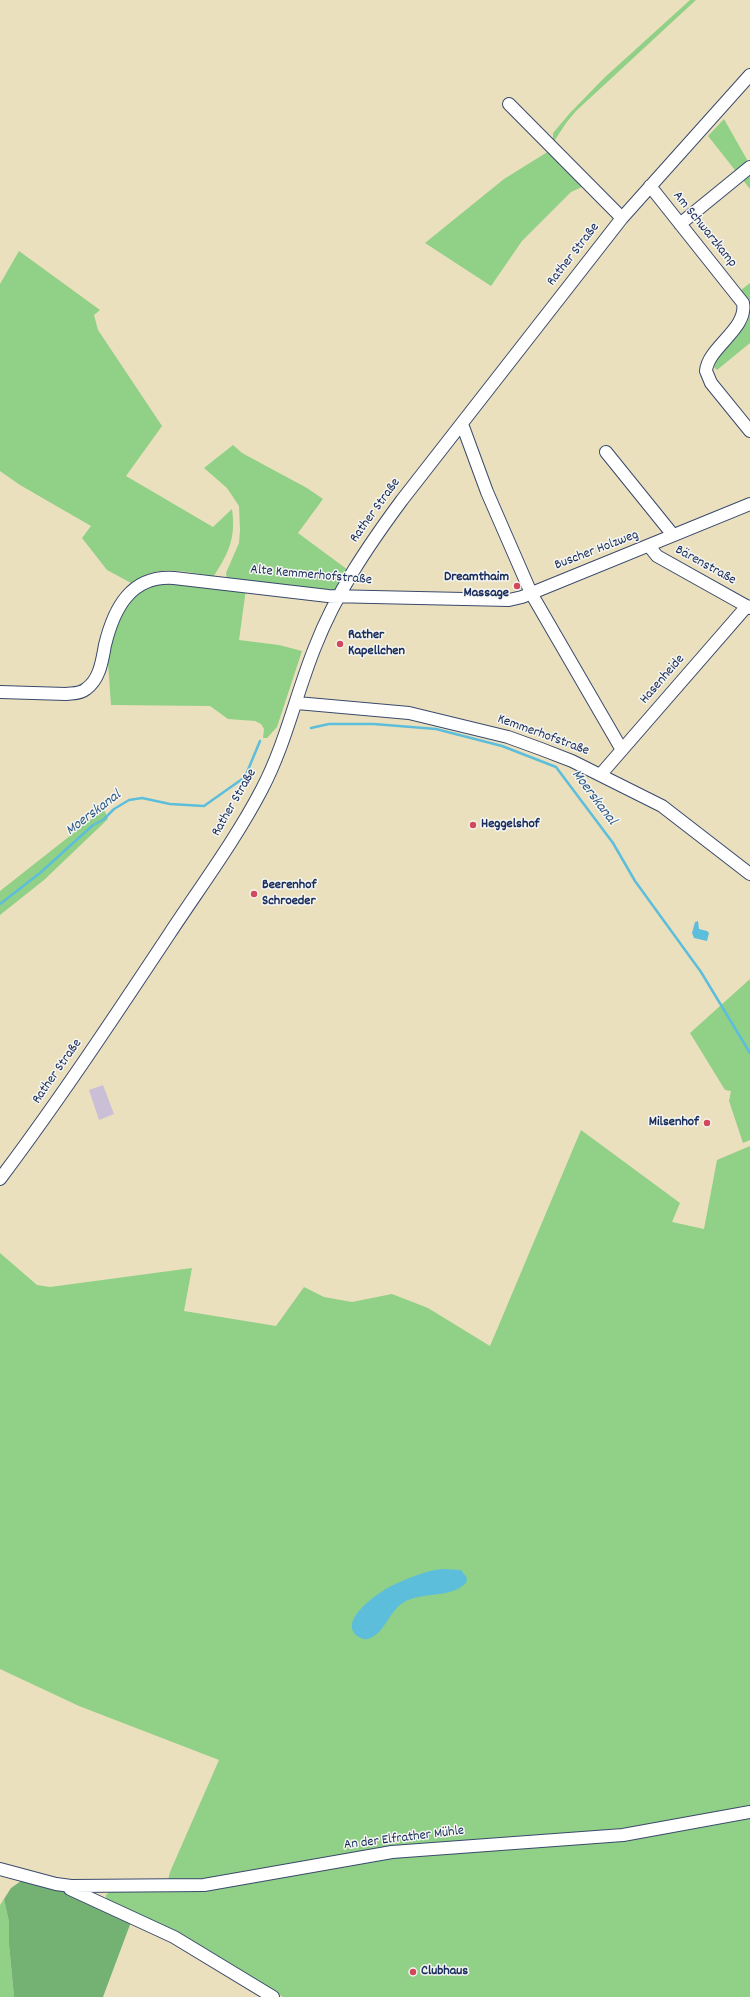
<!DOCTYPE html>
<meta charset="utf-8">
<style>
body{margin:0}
canvas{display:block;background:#ebe0bd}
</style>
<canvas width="750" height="1997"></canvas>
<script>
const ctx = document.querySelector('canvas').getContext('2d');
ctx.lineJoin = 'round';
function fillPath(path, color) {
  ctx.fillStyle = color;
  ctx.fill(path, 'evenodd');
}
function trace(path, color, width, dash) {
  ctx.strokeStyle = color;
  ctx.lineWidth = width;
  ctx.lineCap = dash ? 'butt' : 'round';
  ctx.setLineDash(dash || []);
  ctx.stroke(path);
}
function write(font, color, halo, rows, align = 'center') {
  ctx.font = font + ' Dekko,sans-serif';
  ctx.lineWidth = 3;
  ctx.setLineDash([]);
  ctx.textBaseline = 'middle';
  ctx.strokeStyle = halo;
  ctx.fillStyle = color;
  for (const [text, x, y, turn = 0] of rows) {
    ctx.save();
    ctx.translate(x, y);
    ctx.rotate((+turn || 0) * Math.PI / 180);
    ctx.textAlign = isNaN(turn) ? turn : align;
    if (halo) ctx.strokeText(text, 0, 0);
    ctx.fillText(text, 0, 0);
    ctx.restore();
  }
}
const industrial = new Path2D(`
 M103,1085L114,1114L99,1120L89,1090Z`);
const green = new Path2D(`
 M690,0H696L576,111L566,123L553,143L551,142L553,138V133L570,113L604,78Z
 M724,119L750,165V189L708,136Z
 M549,151L584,186L571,192L522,241L491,286L425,243L504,179Z
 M19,251L100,310L94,315L98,330L162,426L126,476L213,527L232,509C236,538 229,552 214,576C187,573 154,562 133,584L107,570L82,538L91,526L20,485L0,471V284Z
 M750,283V343L717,370L712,365L749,302L741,290Z
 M233,445L242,453L307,488L323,499L298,533L348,570L335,590L331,591L227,580L226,573L239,543L240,530L239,506L227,488L204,468Z
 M156,581L246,589L239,640L279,645L302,651L277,727L267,738H263L264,729L261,724L255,721L228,719L210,706L111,705L108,662L106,660L108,646L125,603Z
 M104,809L108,819L44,880L0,915V891Z
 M750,979V1140L743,1143L729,1101L731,1091L725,1090L690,1033Z
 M581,1130L680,1203L672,1222L704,1229L717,1160L750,1146V1997H283L177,1934L106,1900V1895L111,1890L167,1884L170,1872L219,1760L79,1706L0,1669V1253L37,1285L50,1287L192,1268L184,1311L276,1326L304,1287L324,1297L352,1302L392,1294L428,1308L490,1346Z
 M4,1899L9,1922V1944L14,1997H0V1905Z`);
const forest = new Path2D(`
 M21,1881L60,1889L131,1922L103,1997H14L9,1944V1922L4,1899L11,1888Z`);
const water = new Path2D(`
 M698,921L699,929L707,931L709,933L707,941L694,938L692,933L695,922Z
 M443,1569L461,1570L467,1578L466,1583C451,1598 425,1592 406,1601C389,1609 386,1633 368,1639C364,1640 361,1638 357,1636C338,1620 378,1593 391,1586C407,1579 426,1570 443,1569Z`);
const stream = new Path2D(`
 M311,728L329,724H374L436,729L502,746L556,767L613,843L635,881L701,972L750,1053
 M0,904L40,873L93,825L103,820L114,809L129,800L142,798L170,804L204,806L245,777L260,741`);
const minor = new Path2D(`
 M509,104L622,218
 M650,186L743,303C748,329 708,347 706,371L711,383L750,431
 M680,224L750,167
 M462,424L487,492L531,593L622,750
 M606,452L673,535
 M649,546L657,556L750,608
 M0,692L66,694C73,693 80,694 86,689C100,679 102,661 105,645C114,608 131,575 174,578L328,596L509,600L522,597L750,504
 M297,703L409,713L508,737L541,749L572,761L662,806L750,874
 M601,774L747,606
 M0,1179C60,1099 115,1016 170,933C201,886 236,839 262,789C286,743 296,694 315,647C336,593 368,546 402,500L622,218L750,75
 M0,1869L56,1884L71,1886L204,1885L392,1852L623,1835L750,1812
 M70,1889L174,1937L273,1997`);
const markers = [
 [517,586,4,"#d1495b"],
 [340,644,4,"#d1495b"],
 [473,825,4,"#d1495b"],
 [254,894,4,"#d1495b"],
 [707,1123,4,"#d1495b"],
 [413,1972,4,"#d1495b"]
];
const streetNames = [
 ["Am Schwarzkamp",704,230,51],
 ["Rather Straße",574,255,-52],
 ["Rather Straße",376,511,-54],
 ["Buscher Holzweg",597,551,-21],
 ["Bärenstraße",705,566,29],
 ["Alte Kemmerhofstraße",311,576,5],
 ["Hasenheide",663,680,-49],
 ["Kemmerhofstraße",543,736,20],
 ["Rather Straße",235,803,-60],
 ["Rather Straße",58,1072,-55],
 ["An der Elfrather Mühle",404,1839,-7]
];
const poiNames = [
 ["Dreamthaim",509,578,"right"],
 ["Massage",509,594,"right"],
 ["Rather",348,636],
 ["Kapellchen",348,652],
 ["Heggelshof",481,825],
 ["Beerenhof",262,886],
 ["Schroeder",262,902],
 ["Milsenhof",699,1123,"right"],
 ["Clubhaus",421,1972]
];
const waterNames = [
 ["Moerskanal",593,798,53],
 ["Moerskanal",94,814,-37]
];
fillPath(industrial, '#cabfd6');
fillPath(green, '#90d087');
fillPath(forest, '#74b274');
fillPath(water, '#5dbedb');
trace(stream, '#5dbedb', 2.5);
trace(minor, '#3a4a6c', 14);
trace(minor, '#fff', 12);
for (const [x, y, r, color] of markers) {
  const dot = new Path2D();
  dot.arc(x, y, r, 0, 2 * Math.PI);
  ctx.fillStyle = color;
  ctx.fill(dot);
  trace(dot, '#f6f6f2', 1.5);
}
write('14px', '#1b2f5e', '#f6f6f2', streetNames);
write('bold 14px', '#1b2f5e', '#f6f6f2', poiNames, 'left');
write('italic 15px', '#2f5a84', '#f6f6f2', waterNames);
</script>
